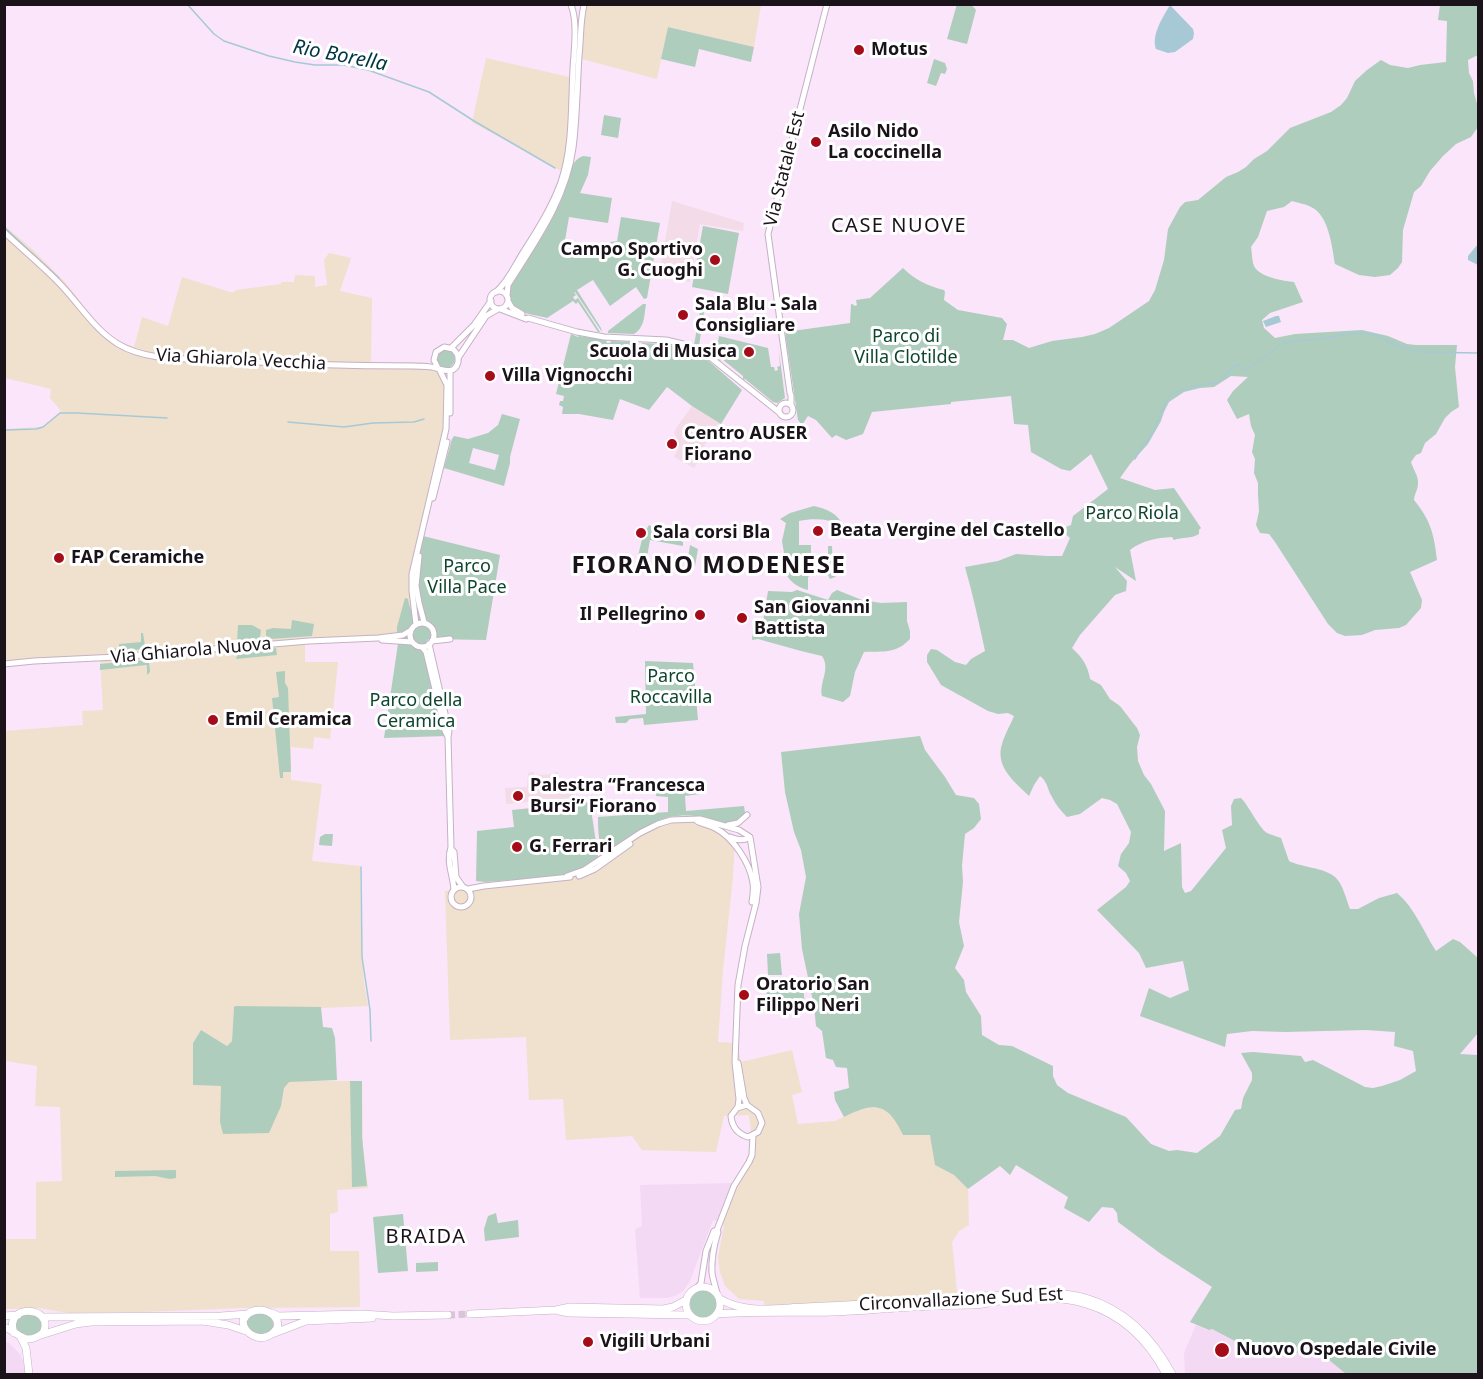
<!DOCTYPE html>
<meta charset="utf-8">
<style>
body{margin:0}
#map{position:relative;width:1483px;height:1379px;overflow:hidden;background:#fae5fa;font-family:"Noto Sans",sans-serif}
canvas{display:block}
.frame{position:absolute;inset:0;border:6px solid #1a131a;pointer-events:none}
</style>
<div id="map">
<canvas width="1483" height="1379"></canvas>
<div class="frame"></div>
</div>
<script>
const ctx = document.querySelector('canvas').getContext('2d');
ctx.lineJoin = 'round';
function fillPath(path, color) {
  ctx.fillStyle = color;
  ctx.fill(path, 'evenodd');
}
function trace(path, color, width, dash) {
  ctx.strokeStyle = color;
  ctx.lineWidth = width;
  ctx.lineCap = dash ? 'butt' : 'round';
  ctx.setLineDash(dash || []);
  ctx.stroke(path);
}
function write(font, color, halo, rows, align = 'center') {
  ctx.font = font + ' "Noto Sans",sans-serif';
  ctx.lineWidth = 6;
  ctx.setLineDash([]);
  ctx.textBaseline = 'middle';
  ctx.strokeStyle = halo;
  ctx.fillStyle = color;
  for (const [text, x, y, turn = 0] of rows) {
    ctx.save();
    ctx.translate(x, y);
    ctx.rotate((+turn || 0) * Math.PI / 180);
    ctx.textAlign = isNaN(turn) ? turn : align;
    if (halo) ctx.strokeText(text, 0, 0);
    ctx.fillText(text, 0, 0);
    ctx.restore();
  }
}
const built = new Path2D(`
 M737,1183L719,1222L713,1220L690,1281L683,1291L675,1296L667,1298H640L635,1229L642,1226L640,1185Z
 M1196,1325L1208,1330L1212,1329L1250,1349L1268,1351L1314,1354L1329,1360L1346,1374H1185L1184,1353Z
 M4,1341L9,1343L20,1354L23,1361L26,1374H5Z`);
const industrial = new Path2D(`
 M588,5H761L754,47L668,27L657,79L582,59L585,10Z
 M486,58L569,77L575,85L567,165L561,171L472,122Z
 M5,226L32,249L65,282L90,314L108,334L123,343L134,347L142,317L168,326L182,277L230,292H234L236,290L281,284V282H294L295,275L315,276V287L327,285L324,260L329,253L351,258L340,291L372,298L371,363L422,362L449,374L448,405L422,536L414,587L418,612L412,633L399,637L305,643V662H338L330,739L314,737L313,749L291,747V780L322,784L312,861L360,866L361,935L364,982L368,1006L321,1008L234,1007L232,1041L227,1046L201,1030L193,1043V1085L221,1086V1106H281L284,1088L289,1081H362L363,1147L368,1188L337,1190L338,1212L330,1214V1251H359L360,1307L242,1308L142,1312L68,1313L39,1308L5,1309V1239H36V1182L62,1181L60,1107L35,1106L37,1066L5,1061L4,731L83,725L82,711L103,710L100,658L5,665V429L41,427L47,424L61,411L50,398L51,389L5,378Z
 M689,820L719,829L735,838L733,877L723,970L718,1042L737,1043L741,1062L792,1050L802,1092L792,1095L798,1124L835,1121L857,1110L878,1107L887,1111L896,1120L903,1135H931L935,1165L954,1175L968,1189L969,1225L959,1231L952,1242L958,1301L765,1311L764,1301L739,1299L725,1286L720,1272L718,1257L724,1225L719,1222L753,1149L749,1115L724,1116L716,1152L642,1150L632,1136L566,1140L563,1099L529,1100L526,1037L450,1040L445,891L570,876L643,832L664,822Z`);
const education = new Path2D(`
 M672,201L744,223L743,231L700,224L690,282L659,276Z
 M692,406L721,424L720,426L717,424L704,446L707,448L694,468L674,457L679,448L677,444L678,440L674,433L677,427Z
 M531,772H534V775L555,774V772H558L559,785H572L573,795L569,798L506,804L505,788L527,787L528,773Z`);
const green = new Path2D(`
 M957,4C964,4 972,3 976,10L967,44L947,39Z
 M1440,5H1478V55L1468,60L1469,73L1473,81L1474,93L1478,107V127L1471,137L1456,144L1443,156L1430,171L1421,186L1414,192L1403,230L1402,262L1398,268L1390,275L1375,277L1359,275L1335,264C1332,247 1329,215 1311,207C1306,204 1298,203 1292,201L1284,207L1267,211L1258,237L1251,247C1252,253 1252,261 1254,266C1259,277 1284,281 1294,282L1303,302L1270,313L1262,320L1264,328L1275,338L1295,334L1362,330L1388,336L1407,344L1416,345H1457L1455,367L1459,407L1451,412L1445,418L1436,434L1425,443L1421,453L1416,455L1411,462C1413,469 1419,477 1418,484C1418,489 1414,495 1414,500C1431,521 1434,534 1437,560L1410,572L1422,600L1421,608L1406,625L1399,628L1375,630L1362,635L1345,636L1337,633L1328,624L1275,542L1269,534L1260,533L1256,525L1259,511L1258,495V483L1254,473L1255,459L1252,452L1255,435L1251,426L1249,414L1237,419L1227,400L1233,391L1248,377L1231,376L1214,387L1200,388L1184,392L1169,402L1164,412L1161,421L1148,444L1130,464L1120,478L1155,490L1174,488L1201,528L1199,530V534C1191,539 1182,537 1174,540L1172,537C1156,538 1143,540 1130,550L1136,581L1115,567L1127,581L1126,591L1115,595L1080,635L1072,648C1082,657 1088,666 1090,679L1101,685L1110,699L1120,706L1137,728L1140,735L1137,747L1138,761L1144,775L1151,784L1165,811L1164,851L1181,843L1182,887L1185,893L1191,891L1226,848L1222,830L1232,825L1231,806L1234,799L1241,798C1249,806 1259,828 1267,833C1271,835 1276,836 1281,838L1289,861C1303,868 1323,867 1335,877C1343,884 1346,899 1350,909H1358L1379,898L1397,893C1415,908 1423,931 1436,951L1453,939L1460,942L1478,958V1033L1460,1054L1478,1055V1374H1346L1329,1360L1315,1354L1268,1351L1250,1349L1212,1329L1209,1330L1190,1322L1212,1287L1161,1254L1118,1222L1117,1213L1113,1208L1102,1207L1089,1222L1064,1208L1068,1197L1016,1165L1010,1175L1000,1166L968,1189L954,1175L935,1165L930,1135H903C888,1103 875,1101 844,1117L835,1100L834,1092L849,1088L847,1068L836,1067L833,1060L826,1058L822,1031L816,1026L814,1006L802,949L799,914L806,877L801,850L794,832L785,792L781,752L920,736L925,750L945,777L956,795L974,798L979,804L981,819L974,828L965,834L962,866L963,882L959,922L964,946L955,968L964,980L966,992L981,1016L982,1035L999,1045L1012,1046L1053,1066V1076L1057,1085L1068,1093L1126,1117L1151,1144L1169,1151L1177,1150L1197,1153L1220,1136L1235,1110L1241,1109L1243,1098L1252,1080V1073L1241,1053L1253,1052L1301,1056L1305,1062L1313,1060L1365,1087L1373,1088L1382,1086L1400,1080L1416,1071L1413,1051L1394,1046L1395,1032L1366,1030L1285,1032L1252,1031L1227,1034L1225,1047L1140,1016L1149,988L1170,998L1189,990L1183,961L1146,968L1139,953L1097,910L1126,887L1130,881L1126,873L1118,866L1121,854L1129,843L1131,832L1117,804L1110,800L1102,798L1080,814L1067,817C1061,811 1056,805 1052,797C1047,789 1048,782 1040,776L1034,785L1029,796C1016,783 997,769 1001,748C1003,737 1010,726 1014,716L1008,713L998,714L988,711L941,685L927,662V655L931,649L937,650L955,662L966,665L971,659L985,651C979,623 973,595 965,567L998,561L1016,554L1047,556H1062L1070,538L1064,533L1066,527L1071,525L1073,516L1108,489L1091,454L1070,471L1061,469L1031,452L1028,425L1014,424L1011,396L951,402V404L872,412L863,434L846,440L836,435L832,438L816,420L808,416L802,425L798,420L785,332L850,323L851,304H852L855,306L857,305L856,300L870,298L903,268C915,280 928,286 944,290L945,292L944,300L958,310L1002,318L1007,324L1003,340H1013L1029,348L1052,341L1082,337L1095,334L1109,328L1149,301L1155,290L1164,260L1168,229L1180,207L1185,202L1198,200L1226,177L1238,172L1246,167L1254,159L1267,151L1290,128L1331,112L1341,105L1347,98L1355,81L1367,70L1381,60L1390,65L1408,68L1420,65L1446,62L1447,21L1438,20Z
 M668,27L754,47L751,62L699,49L695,67L661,59Z
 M934,59L945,63L947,69L945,74L941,73L936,86L927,83Z
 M604,115L621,118L618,138L601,135Z
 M583,156L591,157L588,175L580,193L612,198L608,223L569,217L563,252L605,259L608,257L610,242L617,241L621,217L660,223L647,298L644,299L636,287L610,306L593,280L577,290L601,328L602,332L575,292H574L576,295L573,297L575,300L578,298L600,332H598L578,302L576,304L573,301L547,318C527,313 505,313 511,286C529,255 555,221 566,187C569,175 570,161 583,156Z
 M703,226L739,233L728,294L692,287Z
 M643,304H646C644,316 645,327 634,334L608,333V331Z
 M701,305L705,306L699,346L694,345Z
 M571,334L578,337L579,336L606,340L607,343H610L611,341L637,342V344L642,345V343L666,344L683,348L704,357L742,390L721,424L692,406L667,387L649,410L620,399L613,420L579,414H562L563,407L559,405L560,401H563L564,396L556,394Z
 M719,336L768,348L771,367H774L775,371L778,370L777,367L780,366L779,351L785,398L777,403L773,402L745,379L743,380V376L722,359L720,361L715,357Z
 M437 359a9 9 0 1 1 18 0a9 9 0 1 1-18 0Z
 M502,414L520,419L510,457V463L504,486L444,468L452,439L454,436L468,439L488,433L498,425ZM473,448L499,455L495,470L469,463Z
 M814,506C827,509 837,513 843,525C829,519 814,518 799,521V545H811V575L808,577V590C789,585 785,574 779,556L784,553L782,541L786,523L780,519L790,513Z
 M649,525L676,540H679L683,542V546L650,540L647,557L638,556L643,535Z
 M423,536L500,555L486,640L429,639L426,642L447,736L384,738L399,637L412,633L418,612L414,587L417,561Z
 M690,545L698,549L695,566L687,565Z
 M828,546H832L833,569H841L835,577L830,579L828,575Z
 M797,590L828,600L832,593L837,590L862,600L881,603L907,602V621L910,631V639C896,654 883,651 864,652L855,672L850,696L843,702L822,696C819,682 831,669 822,656L801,651L758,639L752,640L753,623L761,624L763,622L768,591L792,592Z
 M405,598L408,599C409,607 413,613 414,621L405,632L397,634V627Z
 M292,620L314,624L312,636L271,639L266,636V630L273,628L291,629Z
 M238,625H252L261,630L260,638L257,640L237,642Z
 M141,633H143L145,646L143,649L109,653L110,649L119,648V644L141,642Z
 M276,648L277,655L236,659L238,652Z
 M146,660L149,662L150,672L147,675V666L146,665L100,670V664Z
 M645,661L693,663L698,720L644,725L643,718L630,719L626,723H616L615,717L646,714Z
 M285,671V683L288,688L291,772H283V778H280L272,698L279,697L276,672Z
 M698,779L700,794L685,796L686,811L744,806L745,813C742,816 739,821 735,823C725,826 712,819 703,817C692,815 680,815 670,817C648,822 630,838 613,851C609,851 606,852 603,849C598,844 598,824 598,817L668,812V797L656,796L655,783Z
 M590,802L599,863L570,876L485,882L476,881L477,831L514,827L512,810Z
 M325,834H333L332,846L319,845L320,837Z
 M780,953L782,975H768L767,954Z
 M803,983L805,1007L768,1009L766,985Z
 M236,1006L321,1007L323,1027L332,1028L335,1038L337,1080L289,1082L284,1088L281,1106L269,1133L223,1134L220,1122L221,1086L193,1085V1043L201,1030L227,1046L232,1041L234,1007Z
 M350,1081H362V1137L367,1186L352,1187Z
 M176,1170V1178L170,1179L155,1176L115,1177V1171Z
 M496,1213L498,1223L518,1220L519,1237L485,1241L484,1229L488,1216Z
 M403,1214L408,1271L378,1273L373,1217Z
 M438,1262V1271L416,1272V1263Z
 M690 1304a14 14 0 1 1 28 0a14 14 0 1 1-28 0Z
 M260,1312L270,1315C280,1332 267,1337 251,1333L245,1322C248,1315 252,1314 260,1312Z
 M28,1314L39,1317L43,1325L39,1334C27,1336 23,1338 15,1329L16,1319L22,1315Z`);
const water = new Path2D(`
 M1170,5L1193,29L1194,33L1193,39L1175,52L1168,53L1156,49C1151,35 1163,17 1170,5Z
 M1478,244V265L1468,260V256Z
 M1276,316H1279L1281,322L1266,327L1263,321Z`);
const stream = new Path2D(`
 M187,4L214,34L224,41L269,56L295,62L315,65H344L368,70L429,92L474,121L555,168
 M4,227L59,278
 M288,422L344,427L373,423L414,422L424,419
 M4,430L36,429L43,427L60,413H77L167,418
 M1135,459L1142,446L1149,439L1155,429L1161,412L1169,396L1175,392L1197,385L1216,383L1223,378L1235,365H1239L1246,370L1282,344L1294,341L1322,339L1354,333L1376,335L1395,345L1419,352L1478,353
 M361,867L362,957L370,1010L371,1041`);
const majorTunnel = new Path2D(`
 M448,1315L470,1314`);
const minor = new Path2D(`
 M4,232C23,250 44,267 61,285C80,305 95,330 118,344C148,362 188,358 221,360C285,364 349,366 413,366C420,366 429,366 436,368C444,370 455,375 458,362C459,356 457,353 453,349L444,347L436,352L434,360L438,368
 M490 300a9 9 0 1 1 18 0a9 9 0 1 1-18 0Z
 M496,292C508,282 515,265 524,251C538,229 552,207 561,182C573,147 571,106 573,69C574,50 578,22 571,5
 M507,296L508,285C535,242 566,200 573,148C577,118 577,87 579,56C581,39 580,21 584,5
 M508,301L512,308L522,314
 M500,309L526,319L528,318L577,332L604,337L666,340L683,344L706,354L780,413
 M451,348L474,325L491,301
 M458,358L486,316L498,309
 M450,371V413
 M779 410a7 7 0 1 1 14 0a7 7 0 1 1-14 0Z
 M791,405V395L790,393L768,234L827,4
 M433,498L447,442
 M419,556L416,586L419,603L424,622
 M410 635a12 12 0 1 1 24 0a12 12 0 1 1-24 0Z
 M416,624L412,591V574L446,429L447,385L440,371
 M382,640L412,642
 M432,641L450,639
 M429,644L449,731L448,737L451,847C446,863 453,874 454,890
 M422,647L426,652L445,731L448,737
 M4,664L34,661L117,657L309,641L378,638L403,635L411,630
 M697,821C702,824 709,825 715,828C733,837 750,863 753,883C754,889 753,896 752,902
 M728,825L738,823L747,815
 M730,837C736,840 742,841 749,838
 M451,849L454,852L456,877L463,887
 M567,876L584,870L640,833L658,824L671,820L700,819L739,830L750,837L758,887L756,903L745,946L738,985L735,1062L739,1099L738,1107
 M579,876L595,869L630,844
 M451 897a10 10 0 1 1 20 0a10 10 0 1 1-20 0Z
 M468,889L484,886L570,877
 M738,1063L744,1098L747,1105
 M747,1105L758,1113L762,1123L758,1132L748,1137C738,1134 732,1127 731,1116L737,1108Z
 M697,1288L701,1283L706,1251L714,1231L717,1230L734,1186L749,1162L752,1155L753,1135
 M717,1293C715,1286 713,1279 712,1273C711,1258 714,1245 718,1232L717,1230`);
const major = new Path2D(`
 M686 1304a17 17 0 1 1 34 0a17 17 0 1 1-34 0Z
 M720,1299C745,1314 777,1308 805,1307C870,1305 935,1298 1000,1295C1029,1294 1058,1290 1086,1298C1126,1310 1153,1338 1172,1374
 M261,1310C272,1311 285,1323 273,1333C261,1343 244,1335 243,1321C246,1313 252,1310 261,1310Z
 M559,1311L569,1313L689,1315
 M272,1313L278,1316L362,1314L393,1316L448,1315
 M470,1314L556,1310L570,1307L663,1309L673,1307L686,1300
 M718,1314C756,1311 794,1313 832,1312C865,1311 899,1307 932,1306C946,1305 959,1305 973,1305C982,1305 991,1302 1000,1301C1028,1298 1059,1295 1086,1304C1123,1315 1149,1342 1166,1374
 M4,1316L18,1315
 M43,1317L221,1316L248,1314
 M4,1327C21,1333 24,1347 43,1333C56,1306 3,1302 14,1333
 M272,1334L306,1321L372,1318
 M41,1335L76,1324L91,1322L203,1321L228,1325L246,1331
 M21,1338L26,1348L29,1374`);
const markers = [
 [859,50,6,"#a50c19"],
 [816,142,6,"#a50c19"],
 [715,260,6,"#a50c19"],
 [683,315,6,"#a50c19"],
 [749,352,6,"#a50c19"],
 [490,376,6,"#a50c19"],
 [672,444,6,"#a50c19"],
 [818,531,6,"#a50c19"],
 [641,533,6,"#a50c19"],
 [59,558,6,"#a50c19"],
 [700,615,6,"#a50c19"],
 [742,618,6,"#a50c19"],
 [213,720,6,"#a50c19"],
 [518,796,6,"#a50c19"],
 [517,847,6,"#a50c19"],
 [744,995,6,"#a50c19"],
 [588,1342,6,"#a50c19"],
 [1222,1350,8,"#a50c19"]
];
const poiNames = [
 ["Motus",871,50],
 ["Asilo Nido",828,132],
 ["La coccinella",828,153],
 ["Campo Sportivo",703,250,"right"],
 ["G. Cuoghi",703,271,"right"],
 ["Sala Blu - Sala",695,305],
 ["Consigliare",695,326],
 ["Scuola di Musica",737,352,"right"],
 ["Villa Vignocchi",502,376],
 ["Centro AUSER",684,434],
 ["Fiorano",684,455],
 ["Beata Vergine del Castello",830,531],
 ["Sala corsi Bla",653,533],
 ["FAP Ceramiche",71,558],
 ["San Giovanni",754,608],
 ["Battista",754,629],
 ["Il Pellegrino",688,615,"right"],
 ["Emil Ceramica",225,720],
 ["Palestra “Francesca",530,786],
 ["Bursi” Fiorano",530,807],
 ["G. Ferrari",529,847],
 ["Oratorio San",756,985],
 ["Filippo Neri",756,1006],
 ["Vigili Urbani",600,1342],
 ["Nuovo Ospedale Civile",1236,1350]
];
const streetNames = [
 ["Via Statale Est",785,169,-76],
 ["Via Ghiarola Vecchia",241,360,3],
 ["Via Ghiarola Nuova",191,651,-5],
 ["Circonvallazione Sud Est",961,1300,-3]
];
const parkNames = [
 ["Parco di",906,337],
 ["Villa Clotilde",906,358],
 ["Parco Riola",1132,514],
 ["Parco",467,567],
 ["Villa Pace",467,588],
 ["Parco",671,677],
 ["Roccavilla",671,698],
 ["Parco della",416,701],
 ["Ceramica",416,722]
];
const waterNames = [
 ["Rio Borella",340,56,11]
];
const neighbourhoodNames = [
 ["CASE NUOVE",899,226],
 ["BRAIDA",426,1237]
];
const districtNames = [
 ["FIORANO MODENESE",709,566]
];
fillPath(built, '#f3d9f4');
fillPath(industrial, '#f0e0ce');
fillPath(education, '#f3dbe7');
fillPath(green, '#afcdbc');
fillPath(water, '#a7c9d5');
trace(stream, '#a7c9d5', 1.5);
trace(majorTunnel, '#d8c6d8', 7, [7, 3.5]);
trace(minor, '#c5b1c5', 7);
trace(major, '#c5b1c5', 8);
trace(minor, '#fff', 5);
trace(major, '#fff', 7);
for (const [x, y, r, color] of markers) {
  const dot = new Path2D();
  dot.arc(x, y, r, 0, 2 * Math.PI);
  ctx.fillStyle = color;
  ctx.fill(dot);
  trace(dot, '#fff', 2);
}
write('bold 18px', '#1a131a', '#fff', poiNames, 'left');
write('18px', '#1a131a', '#fff', streetNames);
write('18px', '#0e452e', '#fff', parkNames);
write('italic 20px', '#003543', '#fff', waterNames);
ctx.letterSpacing = '1.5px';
write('20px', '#1a131a', '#fff', neighbourhoodNames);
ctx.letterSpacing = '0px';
ctx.letterSpacing = '1.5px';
write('bold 24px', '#1a131a', '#fff', districtNames);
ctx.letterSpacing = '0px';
</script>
